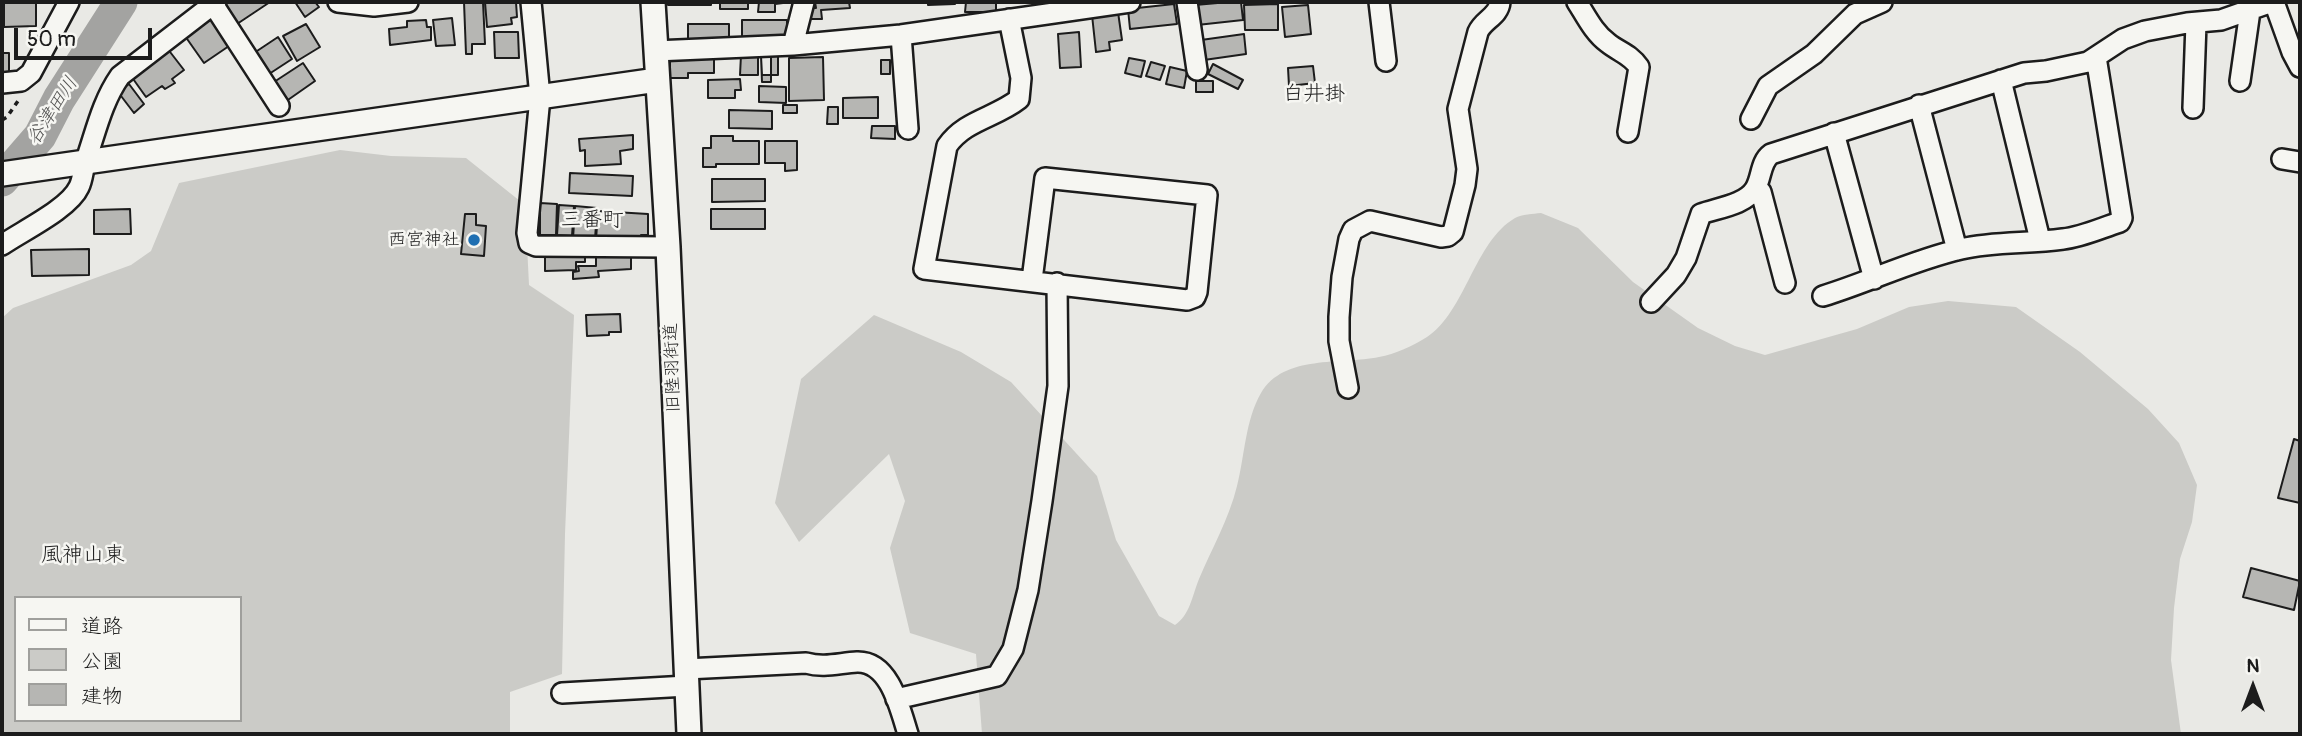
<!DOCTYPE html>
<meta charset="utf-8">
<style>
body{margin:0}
#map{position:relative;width:2302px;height:736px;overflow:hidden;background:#e9e9e5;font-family:Pangolin,"Klee One",sans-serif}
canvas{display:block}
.frame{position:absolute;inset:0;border:4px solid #1c1c1c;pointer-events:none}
.legend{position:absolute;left:14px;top:596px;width:228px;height:126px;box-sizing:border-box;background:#f6f6f2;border:2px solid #9f9f9c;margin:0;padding:9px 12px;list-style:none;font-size:21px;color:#1c1c1c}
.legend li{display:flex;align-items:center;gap:14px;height:35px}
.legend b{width:35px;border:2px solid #9f9f9c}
.north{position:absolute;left:2218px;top:652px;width:70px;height:70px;-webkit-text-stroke:5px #f6f6f2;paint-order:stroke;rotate:0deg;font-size:19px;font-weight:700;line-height:28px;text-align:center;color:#1c1c1c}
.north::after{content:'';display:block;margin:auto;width:24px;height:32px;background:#1c1c1c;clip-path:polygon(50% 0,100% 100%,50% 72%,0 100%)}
.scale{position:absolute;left:14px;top:28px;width:138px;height:32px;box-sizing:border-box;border:4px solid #1c1c1c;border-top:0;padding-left:9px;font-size:21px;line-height:24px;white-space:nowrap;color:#1c1c1c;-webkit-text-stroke:5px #f6f6f2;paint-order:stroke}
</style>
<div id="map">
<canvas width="2302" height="736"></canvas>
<div class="frame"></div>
<ul class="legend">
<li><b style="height:9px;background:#f6f6f2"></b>道路</li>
<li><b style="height:19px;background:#cbcbc7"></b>公園</li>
<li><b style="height:19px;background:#b6b6b3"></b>建物</li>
</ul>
<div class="north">N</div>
<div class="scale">50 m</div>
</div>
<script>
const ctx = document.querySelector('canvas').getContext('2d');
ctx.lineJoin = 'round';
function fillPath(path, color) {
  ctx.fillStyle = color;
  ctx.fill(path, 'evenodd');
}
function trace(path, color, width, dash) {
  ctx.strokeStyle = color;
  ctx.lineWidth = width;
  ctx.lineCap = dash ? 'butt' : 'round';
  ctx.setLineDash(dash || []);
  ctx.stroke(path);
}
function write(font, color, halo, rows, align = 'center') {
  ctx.font = font + ' Pangolin,"Klee One",sans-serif';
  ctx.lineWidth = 5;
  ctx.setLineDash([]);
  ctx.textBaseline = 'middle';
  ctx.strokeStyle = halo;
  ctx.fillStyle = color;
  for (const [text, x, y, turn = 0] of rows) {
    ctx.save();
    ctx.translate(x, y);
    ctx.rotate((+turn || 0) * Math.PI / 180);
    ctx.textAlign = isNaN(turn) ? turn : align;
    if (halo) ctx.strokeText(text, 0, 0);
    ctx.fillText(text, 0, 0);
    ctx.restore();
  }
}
const green = new Path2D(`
 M340,150L391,156L466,158L525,205L529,285L574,315L565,534L562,674L510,692V734H2V318L13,308L131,265L151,251L179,183ZM16,598H240V720H16Z
 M1541,213L1578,228L1633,282L1698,328L1735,346L1765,355L1857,329L1909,307L1948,301L2016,307L2080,352L2148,409L2179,443L2197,485L2192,522L2180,559L2174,608L2171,660L2181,734H982L976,654L910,633L890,548L905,501L889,454L799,542L775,503L801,379L874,315L961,352L1011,382L1097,476L1116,540L1159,616L1175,625C1190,615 1192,596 1199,579C1212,548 1229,519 1237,486C1245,455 1245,421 1261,393C1284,354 1341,365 1379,357C1395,354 1413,346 1427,337C1466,311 1474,242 1515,218C1522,214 1533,214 1541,213Z`);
const river = new Path2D(`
 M2,180L40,136L59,99L121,2`);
const building = new Path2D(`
 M36,2V26L4,27V3Z
 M221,2H270L231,28Z
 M295,2H315L319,7L305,17Z
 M464,2H483L485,44H472V54H466Z
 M485,2H516L517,17L511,18L512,24L487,27Z
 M668,2H711V5H668Z
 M720,2H748V9H720Z
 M759,2H791L775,4V12H758Z
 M815,2H849L850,8L821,10L822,19H808V8H816Z
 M928,2H955V4L928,5Z
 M966,2H996V12H965Z
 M1229,2H1241L1243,20L1197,25L1195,5Z
 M1174,4L1177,24L1130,29L1128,9Z
 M1278,4V30H1245L1244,5Z
 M1308,5L1311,34L1285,37L1282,7Z
 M1118,12L1122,40L1109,42L1110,50L1096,52L1092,15Z
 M210,18L229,46L204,63L185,36Z
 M452,18L455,45L436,46L433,20Z
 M426,20L427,27H431V40L390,45L389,29L407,27V21Z
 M742,20H787V37L742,38Z
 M306,24L320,47L297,61L283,36Z
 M688,24H729V40H688Z
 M494,32H518L519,58H495Z
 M1079,32L1081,67L1060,68L1058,34Z
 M1244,34L1246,54L1204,60L1201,40Z
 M278,37L292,59L266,76L251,55Z
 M167,48L184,70L172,79L175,83L165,89L162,86L146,97L131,76Z
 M2,53H9V74H2Z
 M741,55L758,56V75H740Z
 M771,55V82H762L761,56Z
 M778,55V75H762L761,56Z
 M670,56H714V73H688V78H670Z
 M823,57L824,100L789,101V58Z
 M1129,58L1145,61L1141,77L1125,73Z
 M881,60H890V74H881Z
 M1151,62L1165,66L1160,80L1146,76Z
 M303,63L315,81L285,102L274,82Z
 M1213,64L1243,80L1238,89L1208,74Z
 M1313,66L1315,83L1289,86L1288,68Z
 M1170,67L1187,71L1184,88L1166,84Z
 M740,79L741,90H735V98H708V80Z
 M1196,81H1213V92H1196Z
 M129,84L144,104L134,113L118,92Z
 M759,86L786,87V103L759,102Z
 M878,97V118H843V98Z
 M783,105H797V113H783Z
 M828,107H838V124H827Z
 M729,110L772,111V129L729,128Z
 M872,126H895V139L871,138Z
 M633,135V149L620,151L621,164L585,166V150L580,151L579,139Z
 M711,136H733V141H759V164H716V167H703V148H711Z
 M765,141H797V170L785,171V163H765Z
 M570,173L633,176L632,196L569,193Z
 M712,179H765V201L712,202Z
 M540,203L557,204L556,235H540Z
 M559,205L574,206L572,236L557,235Z
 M575,206L597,208L595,240L573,239Z
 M130,209L131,234H94V210Z
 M711,209H765V229H711Z
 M598,211L648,214V235H641V242L596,240Z
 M465,214H476V225L486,226L484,256L461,254Z
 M89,249V275L32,276L31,250Z
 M545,250H585V262H576V270L545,271Z
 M631,251V269L598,271L599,277L573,279V272L579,271L578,266H596V252Z
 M620,314L621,332H609V335L587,336L586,315Z
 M2294,439L2300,441V503L2278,498Z
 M2251,568L2300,581L2294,610L2243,597Z`);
const path = new Path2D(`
 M2,120L7,117L20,98`);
const minor = new Path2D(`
 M338,2L374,6L408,2
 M531,2L540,97L527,233L529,243L536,246L668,247
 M1187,2L1197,70
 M1379,2L1386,61
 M1577,2C1586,16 1594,33 1608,43C1619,52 1630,54 1639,67L1628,132
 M2274,2L2292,52L2300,67
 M213,4L279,106
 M1009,19L1021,78L1019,99C995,118 965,120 947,146L924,269L1187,300L1195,297L1197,292L1207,195L1045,178L1032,280
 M901,35L908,129
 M793,45L804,2
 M655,51L793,45L901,35L1130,2
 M2001,80L2040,240
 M2240,81L2250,11
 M2,83L21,81L31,73L69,2
 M1919,105L1957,250
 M2193,108L2196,23
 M1751,119L1768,86L1814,54L1855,14L1882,2
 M1834,133L1874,279
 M2282,159L2300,162
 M1755,189L1761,192L1785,283
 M2,245C22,231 69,209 79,187C83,179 83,169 86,160C96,131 102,102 120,76L216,2
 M1823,296C1869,282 1913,260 1961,249C1995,241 2028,244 2063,239C2082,237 2101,228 2120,222L2122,218L2096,57
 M1651,302L1676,275L1686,258L1701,214C1717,208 1745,205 1755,189C1762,178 1760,162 1771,154L2024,73L2046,71L2088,62L2123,39L2145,31L2187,23L2221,20L2272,2
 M1348,388L1339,341V317L1342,277L1349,239L1353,230L1370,221L1441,237L1448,236L1453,232L1465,185L1467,169L1458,109L1478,32C1483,20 1499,16 1500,2
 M686,669L806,663C824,668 839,663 857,662C890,661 900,709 908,734
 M562,693L687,686
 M896,699L997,676L1013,649L1028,590L1042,501L1058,386L1057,283`);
const tertiary = new Path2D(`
 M653,2L668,247L689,734
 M2,174L657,80`);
const markers = [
 [474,240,7,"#1f6fb2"]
];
const poiNames = [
 ["西宮神社",460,240]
];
const streetNames = [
 ["旧陸羽街道",673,368,-92]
];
const waterNames = [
 ["谷津田川",53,111,-57]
];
const quarterNames = [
 ["白井掛",1314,95],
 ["三番町",592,221],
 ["風神山東",83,556]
];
fillPath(green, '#cbcbc7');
trace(river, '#a3a3a1', 33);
fillPath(building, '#b6b6b3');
trace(building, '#1c1c1c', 2);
trace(minor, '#1c1c1c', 24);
trace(tertiary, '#1c1c1c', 28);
trace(path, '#1c1c1c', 3.5, [5, 5]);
trace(minor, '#f6f6f2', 19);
trace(tertiary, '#f6f6f2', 23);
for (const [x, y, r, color] of markers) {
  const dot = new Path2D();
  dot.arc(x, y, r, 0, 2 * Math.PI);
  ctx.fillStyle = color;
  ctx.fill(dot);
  trace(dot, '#f6f6f2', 2.5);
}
write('18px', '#1c1c1c', '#f6f6f2', poiNames, 'right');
write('18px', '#1c1c1c', '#f6f6f2', streetNames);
write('italic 19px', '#525251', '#f6f6f2', waterNames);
write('21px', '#1c1c1c', '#f6f6f2', quarterNames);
</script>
